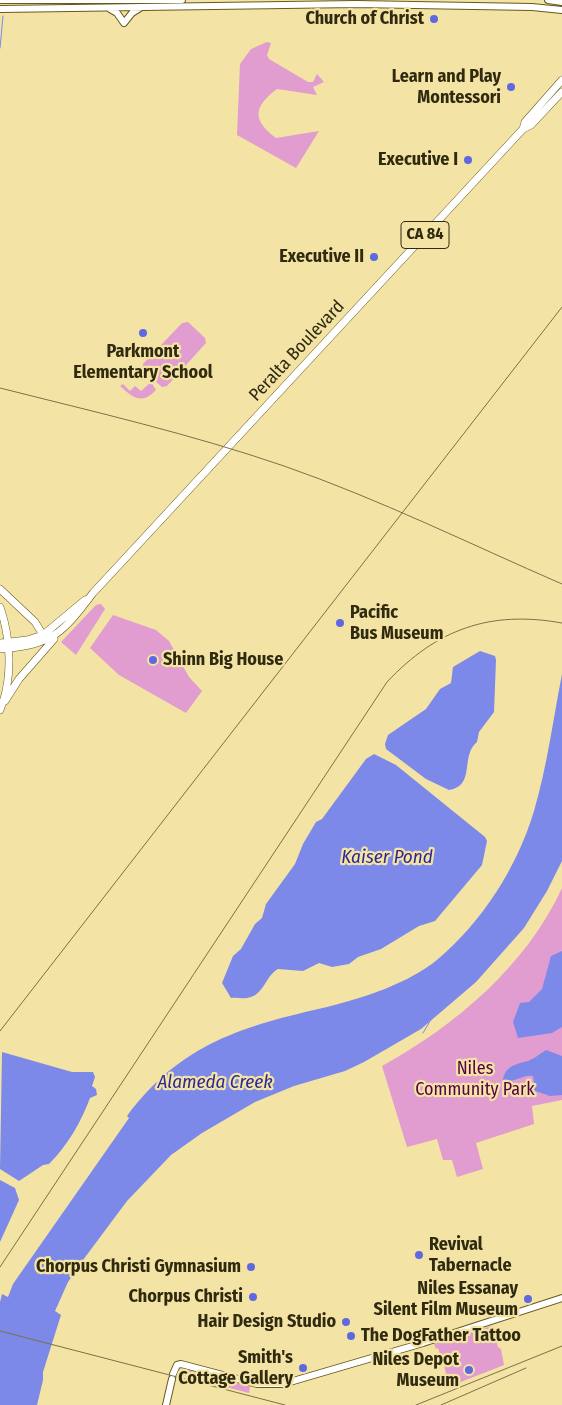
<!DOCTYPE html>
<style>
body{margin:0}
canvas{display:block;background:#f3e3a4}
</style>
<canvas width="562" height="1405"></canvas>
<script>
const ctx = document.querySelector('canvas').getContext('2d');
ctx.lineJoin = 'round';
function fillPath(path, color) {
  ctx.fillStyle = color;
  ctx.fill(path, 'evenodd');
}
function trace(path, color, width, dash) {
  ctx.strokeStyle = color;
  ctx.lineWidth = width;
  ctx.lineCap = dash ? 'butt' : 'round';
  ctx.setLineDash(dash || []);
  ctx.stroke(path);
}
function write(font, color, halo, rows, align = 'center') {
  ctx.font = font + ' "Fira Sans Condensed",sans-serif';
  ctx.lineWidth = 4.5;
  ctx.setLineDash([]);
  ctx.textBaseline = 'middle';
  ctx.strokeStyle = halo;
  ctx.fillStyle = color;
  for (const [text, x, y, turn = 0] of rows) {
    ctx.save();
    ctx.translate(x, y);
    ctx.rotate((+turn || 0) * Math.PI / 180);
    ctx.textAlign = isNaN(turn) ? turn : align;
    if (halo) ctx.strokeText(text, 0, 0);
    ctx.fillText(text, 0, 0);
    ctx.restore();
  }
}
const green = new Path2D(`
 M267,42L271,43L267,55L269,59L308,82H313L317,74L324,82L313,87L317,95L277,89C253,107 252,120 276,138L319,131L296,168L237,135L240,64L251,49Z
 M188,322L205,338L206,343L167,386L162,387L143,371V364L182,323Z
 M151,382L156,390C142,405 133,398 120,386L123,384L130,391L135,386L141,391Z
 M101,604L105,609L76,655L61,642L96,605Z
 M113,615L156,630L169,641L189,677L202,691L186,713L119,675L90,648Z
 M562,888V1100L532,1106L534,1124L476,1143L483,1169L457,1177L452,1160H443L437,1139L407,1147L382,1066C455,1026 527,965 562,888Z
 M491,1326L498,1347L501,1349L504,1365L448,1387L444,1375L446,1374L444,1365L441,1366L440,1362L442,1361L438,1348L436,1349L434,1344Z
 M183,1369L250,1386L249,1393L177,1374Z`);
const water = new Path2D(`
 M480,651L495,656L496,660L494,712L479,732L477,742C460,755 476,786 449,790L426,779L386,749L385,744L388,735L426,709L440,689L451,683L453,667Z
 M562,674V861L547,891L524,928L476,982L421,1029L364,1062L345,1071L294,1086L255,1102L202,1133L171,1155L127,1201L83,1260L68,1282L55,1311L61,1315L43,1372V1380L37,1405H0V1302L2,1294L8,1297L13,1284L129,1118L127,1116C181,1043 244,1026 327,1007C363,998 410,983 438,959C483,921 517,867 534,811C547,767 553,720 562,674Z
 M374,754L396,765L485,837L487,841L482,865L435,921L419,926L381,949L358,957L349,964L332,967L319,963L303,971L278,969C264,977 265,995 247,998C243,999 236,997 231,998L222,983L233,956L241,949L255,924L262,918L266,904L295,864L303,844L316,822L322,819L366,759Z
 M562,951V1027L552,1033L518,1038L513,1022L520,1003L529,1002L542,989L551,956Z
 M546,1050L562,1056V1095L550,1096L530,1089L534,1083L533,1076C523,1074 513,1084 503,1080C505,1066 516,1064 528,1061C534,1059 541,1053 546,1050Z
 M2,1052L72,1072H93L95,1077L92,1086L96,1089L97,1095L90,1098C81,1122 68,1145 49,1164L43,1165L19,1181L0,1169Z
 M0,1180L15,1188L19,1200L0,1242Z`);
const stream = new Path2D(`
 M0,48L3,16
 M423,1033L430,1021`);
const secondary = new Path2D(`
 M0,0H182
 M548,0L562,2
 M0,9L356,4L532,7L562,10
 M110,9L117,13L124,23L132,13L140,8
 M173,1374L177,1365L181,1364L257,1384H283L423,1343L562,1298
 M166,1405L172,1379`);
const primary = new Path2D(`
 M523,129L525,122L562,80
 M0,589L35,622L43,635L41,639
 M0,607C11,639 13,679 0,710
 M0,643L27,640L43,635L85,600
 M0,649C52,645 62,634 93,593L523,129L531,125L562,92
 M5,701L19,679L54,639`);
const rail = new Path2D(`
 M0,388C95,412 191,434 284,466C379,499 470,544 562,584
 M0,1031L562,307
 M0,1267L387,682C437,629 490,610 562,623
 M0,1331L285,1405
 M416,1405L562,1346
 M441,1405L526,1368`);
const markers = [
 [434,19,5,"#5e68e0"],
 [511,87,5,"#5e68e0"],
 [468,160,5,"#5e68e0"],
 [374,257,5,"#5e68e0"],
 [143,333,5,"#5e68e0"],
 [340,623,5,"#5e68e0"],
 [153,660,5,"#5e68e0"],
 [419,1255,5,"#5e68e0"],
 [251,1267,5,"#5e68e0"],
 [253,1297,5,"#5e68e0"],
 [528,1299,5,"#5e68e0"],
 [346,1322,5,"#5e68e0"],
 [351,1336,5,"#5e68e0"],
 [303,1368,5,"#5e68e0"],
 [469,1370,5,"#5e68e0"]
];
const shields = [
 [425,235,48]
];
const shieldNames = [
 ["CA 84",425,235]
];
const poiNames = [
 ["Church of Christ",424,19],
 ["Learn and Play",501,77],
 ["Montessori",501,98],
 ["Executive I",458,160],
 ["Executive II",364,257],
 ["Parkmont",143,352,"center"],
 ["Elementary School",143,373,"center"],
 ["Pacific",350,613,"left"],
 ["Bus Museum",350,634,"left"],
 ["Shinn Big House",163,660,"left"],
 ["Revival",429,1245,"left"],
 ["Tabernacle",429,1266,"left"],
 ["Chorpus Christi Gymnasium",241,1267],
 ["Niles Essanay",518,1289],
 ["Silent Film Museum",518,1310],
 ["Chorpus Christi",243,1297],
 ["Hair Design Studio",336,1322],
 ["The DogFather Tattoo",361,1336,"left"],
 ["Smith's",293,1358],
 ["Cottage Gallery",293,1379],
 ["Niles Depot",459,1360],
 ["Museum",459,1381]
];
const streetNames = [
 ["Peralta Boulevard",297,351,-47]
];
const parkNames = [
 ["Niles",475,1069],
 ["Community Park",475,1090]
];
const waterNames = [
 ["Kaiser Pond",387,858],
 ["Alameda Creek",215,1083]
];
fillPath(green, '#e19cd0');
fillPath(water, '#7c89e8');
trace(stream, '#7c89e8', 1);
trace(secondary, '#695a1b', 8);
trace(primary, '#695a1b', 8);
trace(secondary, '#fff', 6);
trace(primary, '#fff', 7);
trace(rail, '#7b7149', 1);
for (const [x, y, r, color] of markers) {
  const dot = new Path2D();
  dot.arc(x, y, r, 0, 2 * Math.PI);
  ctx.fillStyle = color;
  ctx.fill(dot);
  trace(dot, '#f3e3a4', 2);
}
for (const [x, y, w] of shields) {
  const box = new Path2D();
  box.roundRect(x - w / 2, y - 13.5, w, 27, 4);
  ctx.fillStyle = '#f3e3a4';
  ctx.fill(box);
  trace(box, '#302a10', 1);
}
write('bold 16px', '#302a10', null, shieldNames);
write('bold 18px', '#302a10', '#f3e3a4', poiNames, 'right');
write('18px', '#302a10', '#f3e3a4', streetNames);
write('18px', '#550049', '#f3e3a4', parkNames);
write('italic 19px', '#2d2896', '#f3e3a4', waterNames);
</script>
